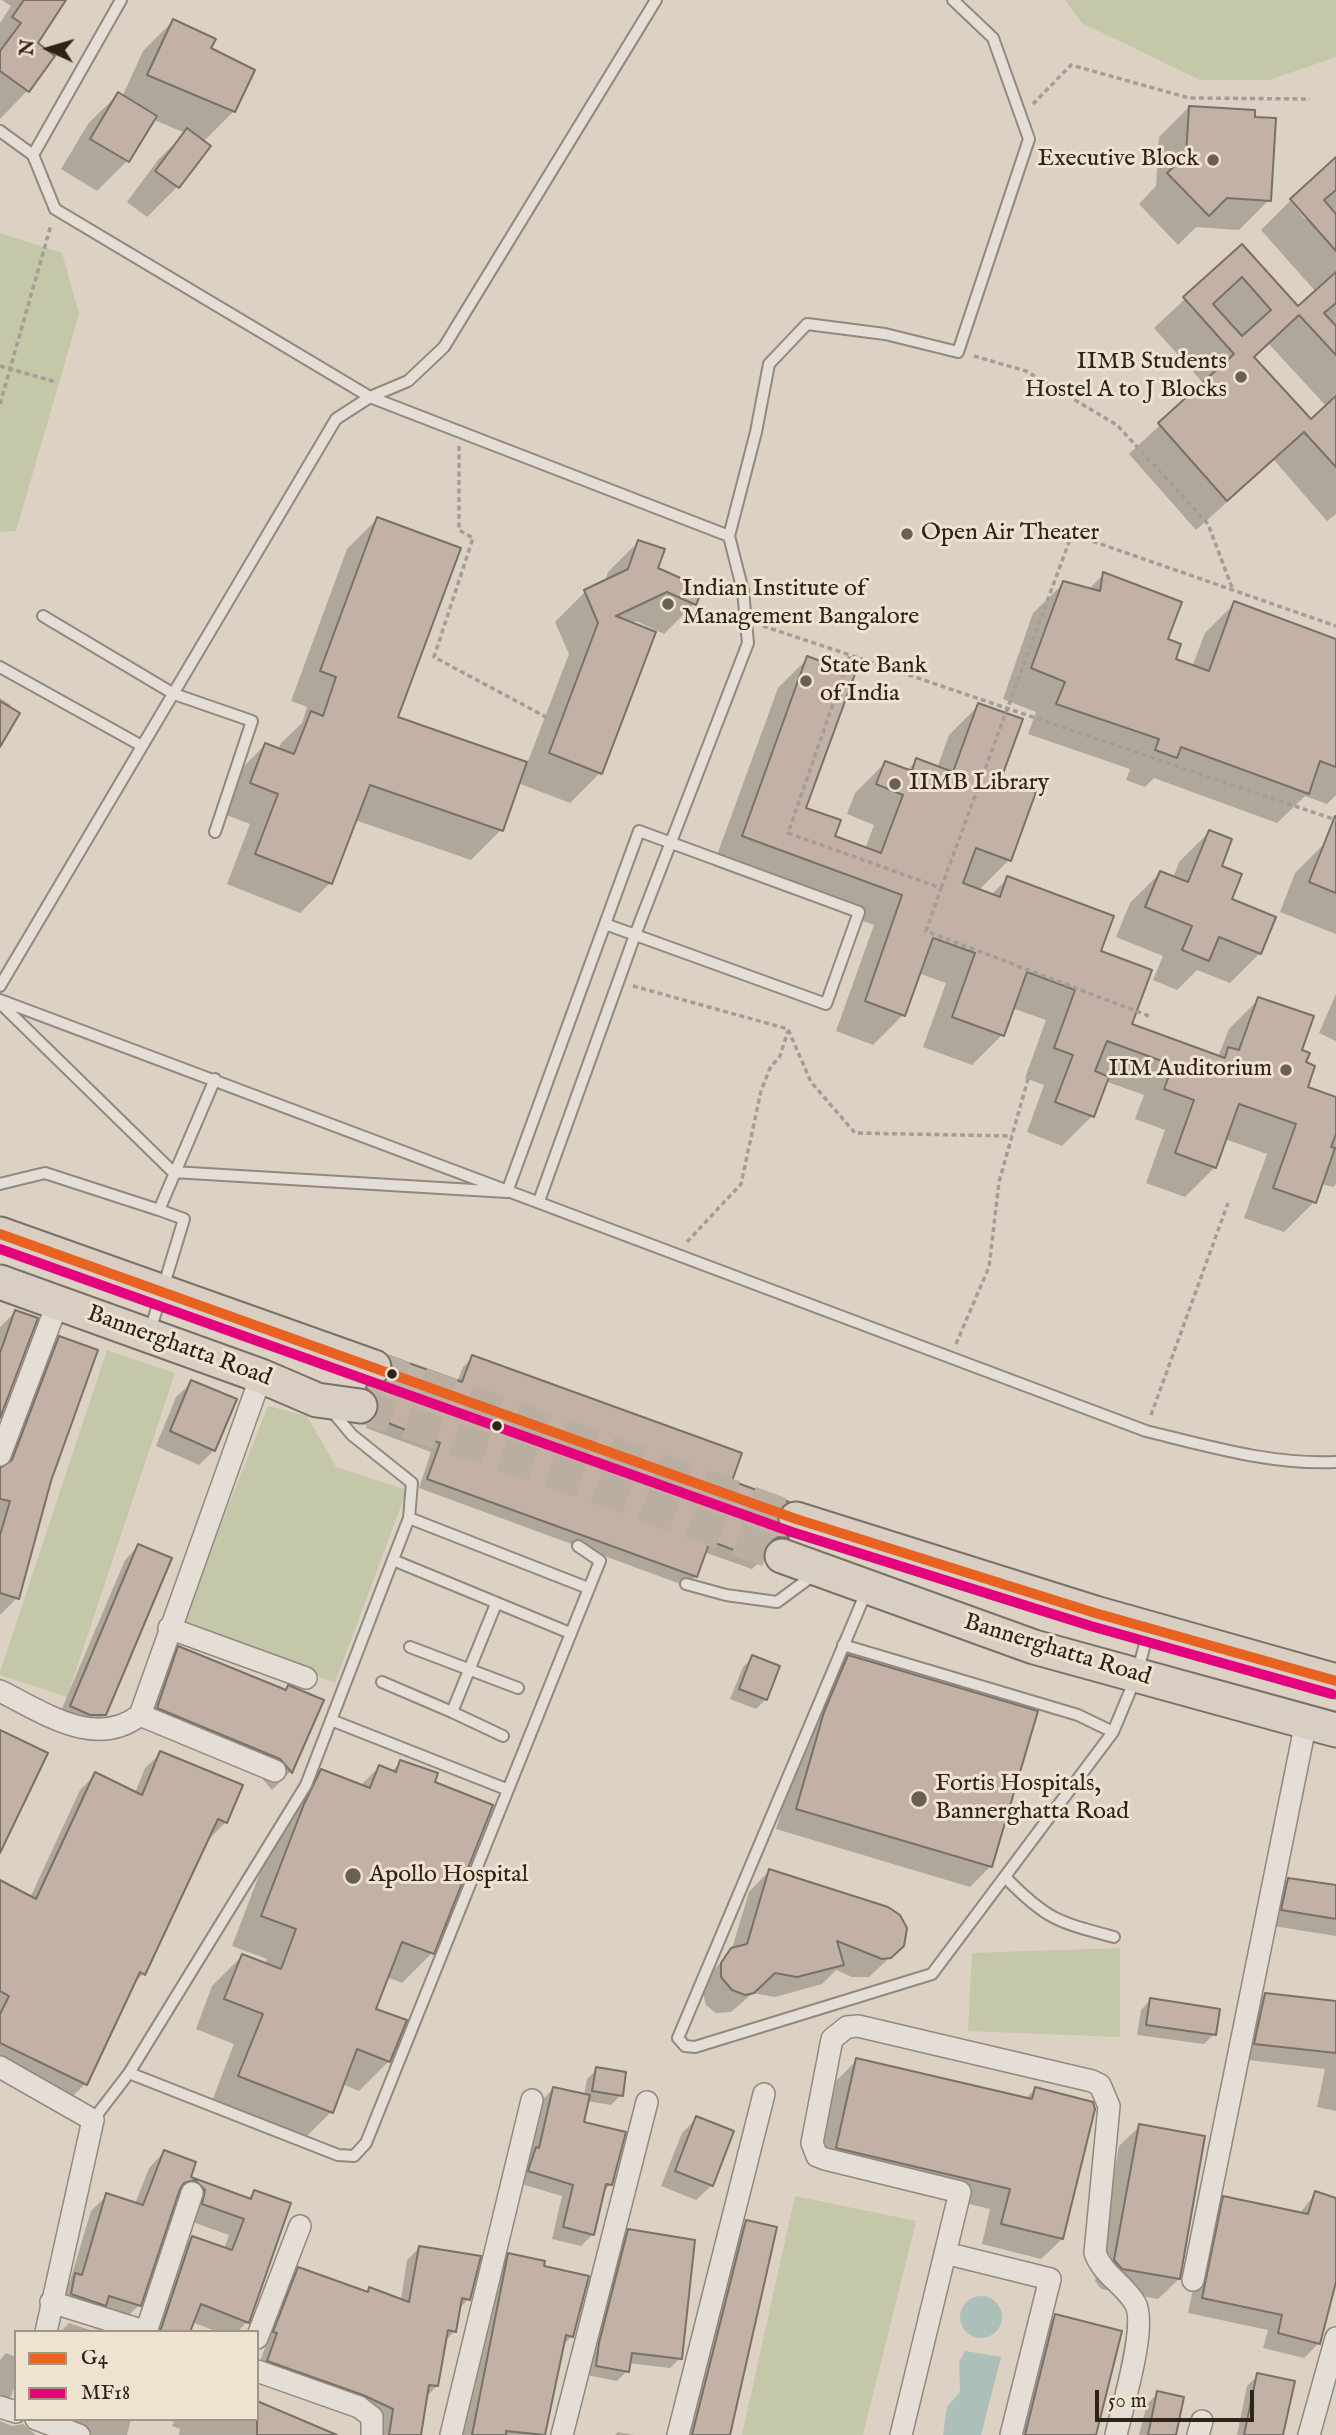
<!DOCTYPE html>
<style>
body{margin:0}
#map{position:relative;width:1336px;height:2435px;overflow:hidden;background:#dcd1c2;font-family:"IM FELL English",serif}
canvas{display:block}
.legend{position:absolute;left:14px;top:2330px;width:245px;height:91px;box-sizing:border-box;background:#efe2d0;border:2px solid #a19686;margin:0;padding:9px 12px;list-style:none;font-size:21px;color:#2d2316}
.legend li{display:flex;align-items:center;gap:14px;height:35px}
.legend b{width:35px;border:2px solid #a19686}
.north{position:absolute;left:14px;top:14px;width:70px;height:70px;-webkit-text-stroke:5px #efe2d0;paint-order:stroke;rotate:274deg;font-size:19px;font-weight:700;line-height:28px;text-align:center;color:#2d2316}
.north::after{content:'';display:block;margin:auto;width:24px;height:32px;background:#2d2316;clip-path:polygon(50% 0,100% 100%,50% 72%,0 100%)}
.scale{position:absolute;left:1095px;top:2390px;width:159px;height:32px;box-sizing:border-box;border:4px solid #2d2316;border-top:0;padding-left:9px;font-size:21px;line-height:24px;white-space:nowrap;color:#2d2316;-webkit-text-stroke:5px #efe2d0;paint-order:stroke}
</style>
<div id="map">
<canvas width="1336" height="2435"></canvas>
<ul class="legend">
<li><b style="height:9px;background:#e86221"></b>G4</li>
<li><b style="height:9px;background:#e5007d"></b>MF18</li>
</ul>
<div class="north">N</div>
<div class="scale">50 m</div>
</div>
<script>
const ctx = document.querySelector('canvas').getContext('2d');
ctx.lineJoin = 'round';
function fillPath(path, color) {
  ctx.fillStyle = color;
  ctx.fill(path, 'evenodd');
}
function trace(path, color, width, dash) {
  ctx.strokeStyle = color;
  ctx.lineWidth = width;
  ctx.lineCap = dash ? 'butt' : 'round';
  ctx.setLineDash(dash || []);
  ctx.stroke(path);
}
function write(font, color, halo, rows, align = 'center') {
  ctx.font = font + ' "IM FELL English",serif';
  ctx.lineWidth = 6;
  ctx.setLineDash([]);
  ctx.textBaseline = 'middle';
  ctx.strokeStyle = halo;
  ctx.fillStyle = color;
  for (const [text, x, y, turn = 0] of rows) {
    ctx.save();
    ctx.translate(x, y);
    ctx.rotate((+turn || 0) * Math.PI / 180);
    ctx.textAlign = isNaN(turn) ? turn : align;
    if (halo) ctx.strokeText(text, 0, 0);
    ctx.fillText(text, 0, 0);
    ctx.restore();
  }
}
const green = new Path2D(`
 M1065,0H1336V57L1269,80H1200L1082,23Z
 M0,233L62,253L79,314L16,531L0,532Z
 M107,1350L175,1373L67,1697L0,1675V1672Z
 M268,1406L307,1416L336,1467L407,1490L335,1683L183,1620Z
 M1120,1948V2037L968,2031L972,1953Z
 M795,2196L916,2221L863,2435H742Z`);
const water = new Path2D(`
 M960 2317a21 21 0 1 1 42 0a21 21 0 1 1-42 0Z
 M965,2351L1001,2357L981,2435H943L947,2407L960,2392L959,2362Z`);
const shadow = new Path2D(`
 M2,0H64L36,44L53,57L27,91L0,119V23L11,6Z
 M173,21L234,111L203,142L209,146L177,187L147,217L127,202L158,160L185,133L152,119L127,161L97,191L61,169L88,124L118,94L122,97L143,51Z
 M1189,107L1269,200L1239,230L1196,227L1178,245L1139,204L1156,186L1159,137Z
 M1336,160V514L1327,521L1274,460L1196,530L1129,454L1204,384L1154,328L1242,246L1297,309L1316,292L1261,230L1290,201L1306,220ZM1268,343L1327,407L1311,422L1252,358Z
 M377,519L396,718L527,764L569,654L555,622L585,592L605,582L608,572L638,542L656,569L694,604L664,634L636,621L630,624L600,773L570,803L518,783L501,830L471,860L355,820L330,883L300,913L227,884L250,824L221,813L235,775L265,745L278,750L281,743L302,723L307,707L291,701L347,549Z
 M1104,574L1166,640L1173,661L1192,667L1205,633L1235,603L1336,641V795L1327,804L1305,796L1277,823L1154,778L1145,787L1126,780L1130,769L1028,734L1036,712L1003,699L1033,613L1064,583L1088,590Z
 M808,658L804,809L833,837L865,849L874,825L847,814L855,793L885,763L906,771L917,760L937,768L949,735L979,705L999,780L1009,860L978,891L991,895L1008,878L1099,952L1130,1026L1218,1057L1229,1029L1259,999L1299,1051L1306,1088L1336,1099V1184L1333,1187L1321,1184L1314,1202L1284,1232L1244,1218L1267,1154L1225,1139L1215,1167L1185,1197L1146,1183L1165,1130L1135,1119L1144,1095L1105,1081L1092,1116L1062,1146L1027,1132L1044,1085L1025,1078L1046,1020L1012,1008L1002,1035L972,1065L923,1047L946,983L918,973L903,1015L873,1045L836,1031L874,925L713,866L778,688Z
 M0,698L11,705L0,744Z
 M1209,832L1229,900L1260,953L1230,983L1197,970L1177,990L1153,980L1163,956L1116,937L1130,903L1160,873L1173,878L1179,862Z
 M1325,843L1336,848V934L1280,912L1295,873Z
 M1336,994V1041L1319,1033Z
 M15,1312L0,1413V1327Z
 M60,1338L49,1480L17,1598L0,1615V1465L41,1357Z
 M473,1357L730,1482L776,1512L775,1523L786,1537L777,1546L762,1550V1560L752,1569L704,1552L696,1576L686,1586L419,1488L431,1452L366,1428L370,1421L369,1410L358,1397L368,1387H379L383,1384L380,1367L390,1358L457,1382L463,1367Z
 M192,1382L214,1450L199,1465L156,1446L176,1397Z
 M138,1546L105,1714L91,1728L57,1720L125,1560Z
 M179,1649L284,1692L322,1701L290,1772L272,1790L261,1777L139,1727L160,1667Z
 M753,1657L766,1699L756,1709L730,1699L743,1667Z
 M849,1657L991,1866L970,1887L776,1829L804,1734L828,1677Z
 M161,1753L226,1822L210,1838L207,1836L143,1974L131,1986L85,2084L70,2099L0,2066V1883L30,1898L80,1790L96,1774L135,1793L145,1768Z
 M401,1762L432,1783V1953L402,1983L387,1977L374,2011L389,2061L359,2091L342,2084L331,2112L301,2142L210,2106L234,2044L196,2029L212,1986L242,1956L265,1965L267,1959L232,1946L274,1836L291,1801L321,1771L360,1786L379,1767L391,1772Z
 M769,1871L902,1946L869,1977H852L836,1970L822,1984L775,1997L753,1993L731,2012L716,2013L706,2005L701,1985L732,1949L749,1892Z
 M1288,1880L1336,1887V1936L1267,1925L1273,1895Z
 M1265,1995L1336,2003V2111L1317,2107L1325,2069L1240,2059L1250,2010Z
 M1150,2000L1214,2034L1204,2044L1137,2035L1141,2010Z
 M857,2060L1025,2099L1035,2089L1062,2239L1041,2259L982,2244L990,2209L816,2168L836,2081Z
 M597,2069L621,2095L611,2105L587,2101L582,2123L611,2184L602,2193L593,2234L581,2246L552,2239L562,2196L518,2183L529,2156L542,2100L554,2088L584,2095L587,2079Z
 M697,2118L712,2185L696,2200L661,2186L682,2133Z
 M1140,2126L1196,2192L1179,2279L1158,2299L1101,2289L1095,2281L1119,2146Z
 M164,2152L188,2178L247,2199L255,2192L247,2322L237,2332H218L192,2322L188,2332H151L176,2254L192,2238L224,2249L229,2235L187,2220V2200L175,2196L139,2305L124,2320H89L60,2291L70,2281L91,2211L107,2195L135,2204L149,2168Z
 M1316,2193L1336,2200V2268L1319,2343L1304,2358L1263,2348L1268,2330L1188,2313L1209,2214L1224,2198L1299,2214Z
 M746,2222L728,2435H677L726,2242Z
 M629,2231L680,2358L670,2368L628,2363L627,2371L617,2381L587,2375L619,2241Z
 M419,2248L469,2299L458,2309L455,2331L444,2342L437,2386L426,2397L419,2435H379L382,2421L257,2370L266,2345L263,2344L287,2281L299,2269L366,2293L370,2289L401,2300L407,2260Z
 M509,2255L572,2336L562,2346L543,2435H457L465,2427L496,2268Z
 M1055,2316L1094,2435H1010L1035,2336Z
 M69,2323L96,2332H60Z
 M6,2353L16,2357V2384L11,2396L0,2407V2360Z
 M1258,2375L1282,2435H1237L1247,2386Z
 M1158,2393L1175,2435H1139L1147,2404Z
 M30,2419H131L127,2435H57Z
 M163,2419H257L332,2435H179L180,2429L172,2426L174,2422Z
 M0,2421L12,2426L23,2424L36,2435H0Z
 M618,2432L634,2435H615Z`);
const building = new Path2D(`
 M24,0H66L38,43L55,56L29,92L0,71V51L21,23L12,17Z
 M173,19L216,39L211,48L255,70L235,112L147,75Z
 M118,92L157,116L129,162L90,139Z
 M1189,106L1255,110V117L1276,118L1271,201L1227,198L1209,216L1167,173L1186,155Z
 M187,128L211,146L179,188L155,171Z
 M1336,157V190L1324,200L1336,214V251L1290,199Z
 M1242,244L1298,306L1336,272V303L1324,313L1336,326V355L1299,315L1254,357L1311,419L1336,396V467L1304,432L1227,501L1158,423L1234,354L1183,297ZM1242,277L1271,310L1242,336L1213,304Z
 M377,517L461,548L398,717L527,762L503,831L370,785L332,884L255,854L278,794L250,783L265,743L294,754L311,711L323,716L336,677L320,671Z
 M638,540L665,549L658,568L703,588L696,605L667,592L616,616L656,632L602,774L549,753L598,623L584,590L628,569Z
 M1103,572L1182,602L1168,639L1181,644L1176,659L1209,671L1234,601L1336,639V767L1320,761L1309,794L1181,747L1177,758L1155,750L1159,739L1056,704L1065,682L1031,668L1063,581L1100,591Z
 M807,656L855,674L806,808L841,820L835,836L881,853L903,795L876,784L885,761L912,771L916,758L953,772L978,703L1023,719L1001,779L1036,792L1011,861L976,848L963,883L1000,897L1007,876L1114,916L1101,951L1152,970L1132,1024L1225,1058L1228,1047L1239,1050L1258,997L1314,1016L1302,1050L1310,1053L1306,1062L1315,1066L1308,1087L1336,1097V1134L1331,1147L1335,1148L1316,1203L1273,1188L1296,1124L1239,1104L1216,1168L1175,1153L1194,1100L1164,1089L1173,1065L1107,1041L1095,1071L1109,1077L1094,1117L1055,1102L1073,1055L1054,1048L1075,990L1027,972L1004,1036L952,1017L975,953L933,938L905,1016L865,1001L902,895L742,836Z
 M0,701L20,713L0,747Z
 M1335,816H1336V893L1309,882Z
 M1209,830L1232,839L1222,866L1242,874L1232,899L1276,917L1261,954L1219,937L1209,961L1182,950L1192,926L1145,907L1160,871L1188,882Z
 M15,1310L38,1318L0,1418V1353Z
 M59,1336L98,1350L51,1481L19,1599L0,1593V1535L10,1501L0,1499V1468L12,1460Z
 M472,1355L742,1453L732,1481L789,1502L778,1513L777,1522L789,1538L778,1537L769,1542L764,1550L763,1561L710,1541L697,1577L427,1479L440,1443L375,1418L379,1409L378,1399L366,1388L367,1385L378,1386L387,1381L392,1373L389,1356L462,1382Z
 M191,1380L237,1399L215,1451L170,1431Z
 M138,1544L172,1558L106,1715H90L70,1706Z
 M178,1646L286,1690L288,1685L324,1700L292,1773L280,1759L157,1708Z
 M752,1655L780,1666L767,1700L739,1689Z
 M848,1655L1038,1711L992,1867L796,1809L824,1712Z
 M0,1730L48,1753L0,1853Z
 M160,1751L243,1785L227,1823L218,1819L145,1975L140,1972L87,2085L0,2043V2014L9,1996L0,1991V1880L36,1899L95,1772L142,1795Z
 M400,1760L438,1773L435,1782L493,1805L434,1954L402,1942L376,2009L407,2020L390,2062L357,2049L333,2113L238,2076L263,2014L224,1999L242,1954L281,1969L296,1929L261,1916L304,1804L321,1769L370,1788L379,1765L396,1772Z
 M769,1869L888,1907L900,1915L907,1928L904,1946L891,1958L882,1959L837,1941L844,1965L797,1977L775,1973L754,1993L745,1995L732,1990L721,1977V1963L731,1948L747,1944Z
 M1288,1878L1336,1885V1919L1281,1910Z
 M1265,1993L1336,2001V2053L1254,2044Z
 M1150,1998L1220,2009L1216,2035L1146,2025Z
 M856,2058L1032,2099L1035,2087L1093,2102L1095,2109L1063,2239L1001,2224L1010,2189L836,2148Z
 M596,2067L626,2072L623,2096L592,2091Z
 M553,2087L590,2095L584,2122L626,2132L612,2185L606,2184L594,2235L563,2227L573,2185L528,2171L536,2147L539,2148Z
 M696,2116L734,2131L713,2186L675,2171Z
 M1139,2124L1205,2136L1180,2279L1122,2269L1114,2260Z
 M164,2150L196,2162L191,2177L251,2199L254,2190L291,2203L249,2323L201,2304L190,2332H160L192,2236L232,2250L244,2219L202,2204L205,2190L195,2180L184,2183L180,2189L141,2306L109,2296L106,2306L71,2294L75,2273L82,2275L106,2193L143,2205Z
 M1315,2191L1336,2198V2282L1320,2344L1278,2333L1282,2315L1202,2298L1223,2196L1308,2214Z
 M746,2220L777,2227L730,2435H692Z
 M628,2229L695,2240L682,2359L632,2353L629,2372L596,2366L599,2343Z
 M419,2246L481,2256L470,2300L462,2298L456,2332L448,2330L438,2386L429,2385L421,2435H389L393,2409L363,2395L267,2361L277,2333L273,2332L298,2267L368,2292L369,2287L409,2302Z
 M508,2253L545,2261L544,2266L589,2276L573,2337L566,2335L545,2435L506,2431V2435H472Z
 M1055,2314L1122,2331L1096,2435H1025Z
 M1257,2373L1295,2381L1283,2435H1244Z
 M1157,2391L1184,2397L1176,2435H1148Z
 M257,2401L337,2435H257Z`);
const primaryTunnel = new Path2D(`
 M374,1367L796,1519
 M360,1406L592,1485L782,1556`);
const path = new Path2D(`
 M1033,104L1071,65L1189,98L1310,99
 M974,356L1026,371L1117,425L1208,524L1233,590
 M0,366L56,382
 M0,404L51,225
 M459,446V530L473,538L434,657L548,718
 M763,626L850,655
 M941,888L1072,534L1336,626
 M633,986L788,1029L811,1082L855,1133L1012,1136
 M1149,1016L926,931L941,888L788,833L850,655L1336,820
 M687,1242L741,1184L761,1091L770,1068L780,1056L788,1031
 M956,1344L989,1267L999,1182L1030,1072
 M1151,1415L1228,1203`);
const lane = new Path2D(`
 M0,131L33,155L55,209L370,397L729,536L743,591L748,643L635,935L539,1201
 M33,155L121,0
 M729,536L756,432L769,364L807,324L885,334L958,352L1029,139L993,38L953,0
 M43,616L174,694L252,721L215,832
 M0,667L142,746
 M0,986L336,419L370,397L408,381L444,347L656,0
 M0,1000L1146,1431C1208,1446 1271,1465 1336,1462
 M0,1003L173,1172L507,1192L639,831L859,912L826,1004L605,924
 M0,1184L45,1173L159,1210
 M150,1331L184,1219L159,1210L215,1079
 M409,1518L588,1588
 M393,1560L570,1633
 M686,1584L726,1595L777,1602L815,1574
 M867,1590L678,2038L685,2046L695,2047L932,1974L1113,1732L1136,1677L1148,1633
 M843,1645L1078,1715L1113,1732
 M410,1647L518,1688
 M382,1682L452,1712L496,1604
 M452,1712L503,1736
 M331,1720L506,1789
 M1006,1878C1047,1920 1058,1922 1114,1937
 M129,2073L338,2155L354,2156L366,2143L600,1561L578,1546
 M93,2120L129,2073L306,1785L409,1518L412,1483L352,1435L332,1411`);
const street = new Path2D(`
 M0,1455L58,1302
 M169,1628L306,1678
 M0,1691C43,1712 95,1750 140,1715L261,1376
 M140,1715L275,1771
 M0,2067L93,2120L46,2332
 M945,2253L1050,2279L1011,2435
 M1193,2280L1306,1722
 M51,2302L147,2332
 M146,2332L192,2193
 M257,2338L300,2226
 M257,2371L359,2407L372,2417V2435
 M0,2407L16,2412
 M36,2419L79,2435
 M451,2435L532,2100
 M562,2435L647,2102
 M678,2435L764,2094
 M901,2435L960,2192L825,2159L817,2156L812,2143L832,2039L847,2027L858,2026L1092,2081L1100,2085L1109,2106L1095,2253C1103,2275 1124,2284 1135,2303C1148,2325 1122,2408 1116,2435
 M1198,2435L1202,2421
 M1309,2435L1336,2338`);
const primary = new Path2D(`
 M0,1234L374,1367
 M0,1282L261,1376L317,1400L360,1406
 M796,1519L1095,1613L1336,1681
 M782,1556L1034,1647L1336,1730`);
const bus1 = new Path2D(`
 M0,1234L796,1519L1095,1613L1336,1681`);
const bus2 = new Path2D(`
 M0,1249L792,1532L1091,1626L1332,1694`);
const markers = [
 [1213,160,7,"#6a6052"],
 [1241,377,7,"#6a6052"],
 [907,534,7,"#6a6052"],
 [668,604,7,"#6a6052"],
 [806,681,7,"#6a6052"],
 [895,784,7,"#6a6052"],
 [1286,1070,7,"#6a6052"],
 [392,1374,6,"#2d2316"],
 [497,1426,6,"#2d2316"],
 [919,1799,9,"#6a6052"],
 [353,1876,9,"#6a6052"]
];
const poiNames = [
 ["Executive Block",1199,160,"right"],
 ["IIMB Students",1227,363,"right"],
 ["Hostel A to J Blocks",1227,391,"right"],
 ["Open Air Theater",921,534],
 ["Indian Institute of",682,590],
 ["Management Bangalore",682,618],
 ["State Bank",820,667],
 ["of India",820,695],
 ["IIMB Library",909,784],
 ["IIM Auditorium",1272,1070,"right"],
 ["Fortis Hospitals,",935,1785],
 ["Bannerghatta Road",935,1813],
 ["Apollo Hospital",369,1876]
];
const streetNames = [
 ["Bannerghatta Road",179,1347,20],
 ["Bannerghatta Road",1057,1651,17]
];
fillPath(green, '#c4c7a8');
fillPath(water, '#acbfb8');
fillPath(shadow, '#0003');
fillPath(building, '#c3b1a5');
trace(building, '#787167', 2);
trace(primaryTunnel, '#b9aea0', 33, [33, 17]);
trace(lane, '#90897f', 14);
trace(street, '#90897f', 24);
trace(primary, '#787167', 37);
trace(path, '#a29d97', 3.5, [5, 3.5]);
trace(lane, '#e4ded6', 10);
trace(street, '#e4ded6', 21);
trace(primary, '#d8cec2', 33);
trace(bus1, '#e86221', 10);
trace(bus2, '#e5007d', 10);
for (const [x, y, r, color] of markers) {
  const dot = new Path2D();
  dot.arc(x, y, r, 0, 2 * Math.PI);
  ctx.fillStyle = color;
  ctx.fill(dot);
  trace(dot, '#efe2d0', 2.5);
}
write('24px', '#2d2316', '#efe2d0', poiNames, 'left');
write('24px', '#2d2316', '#efe2d0', streetNames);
</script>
